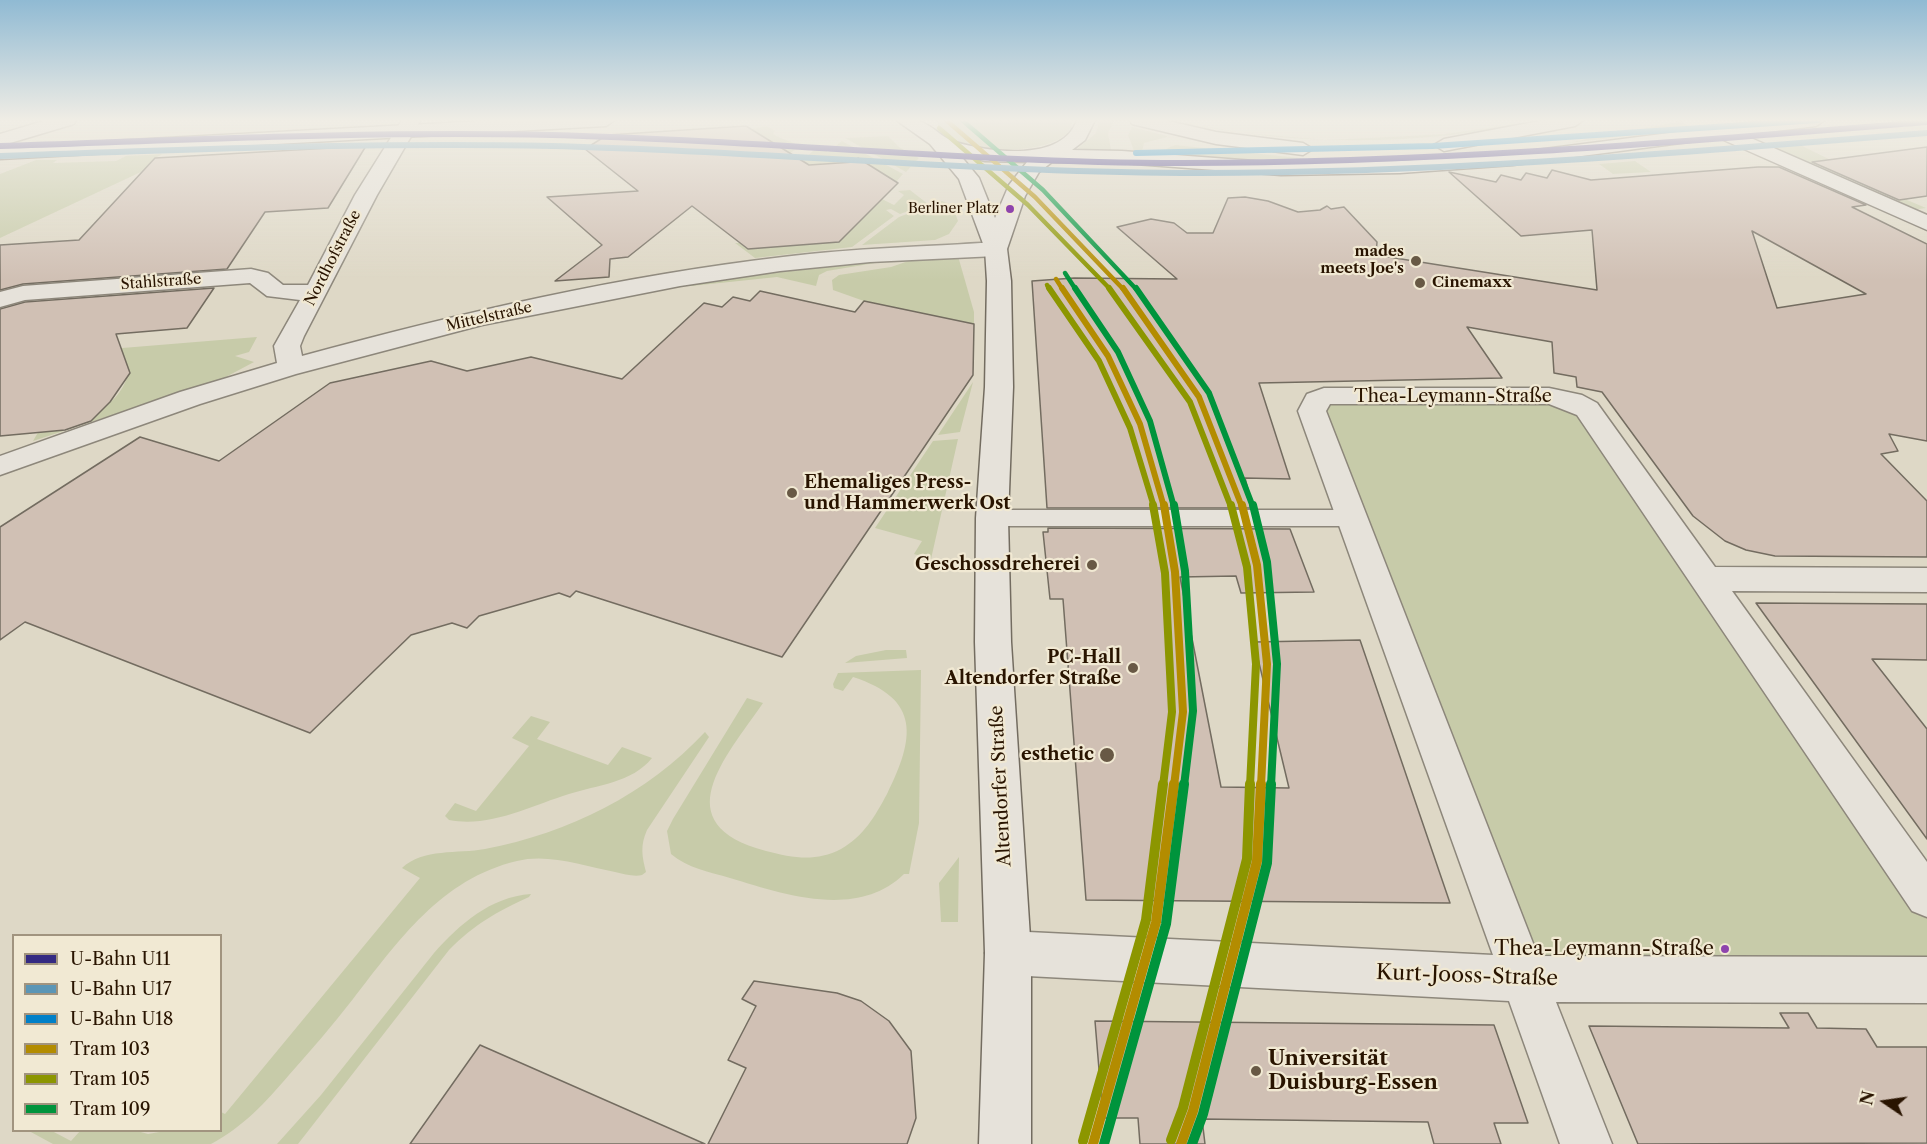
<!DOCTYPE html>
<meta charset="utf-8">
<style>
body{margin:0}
#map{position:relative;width:1927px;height:1144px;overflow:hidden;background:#ded8c6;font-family:"Libre Caslon Text",serif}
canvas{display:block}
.legend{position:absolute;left:12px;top:934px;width:210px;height:198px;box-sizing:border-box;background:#f1e9d3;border:2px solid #a1947f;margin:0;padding:8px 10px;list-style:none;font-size:18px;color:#291400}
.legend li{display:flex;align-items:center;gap:12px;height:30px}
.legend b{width:30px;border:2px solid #a1947f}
.north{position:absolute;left:1855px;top:1072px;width:60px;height:60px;-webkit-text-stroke:4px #f1e9d3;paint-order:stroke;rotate:283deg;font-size:16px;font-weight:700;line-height:24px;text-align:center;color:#291400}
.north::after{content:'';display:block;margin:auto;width:21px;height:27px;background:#291400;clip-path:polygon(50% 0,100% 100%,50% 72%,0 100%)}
</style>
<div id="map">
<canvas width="1927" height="1144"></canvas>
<ul class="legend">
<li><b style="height:8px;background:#342a82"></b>U-Bahn U11</li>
<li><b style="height:8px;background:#5b96b6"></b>U-Bahn U17</li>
<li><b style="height:8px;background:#0080c8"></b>U-Bahn U18</li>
<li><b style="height:8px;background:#b38c00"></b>Tram 103</li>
<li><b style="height:8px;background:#8c9600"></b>Tram 105</li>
<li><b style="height:8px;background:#00943c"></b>Tram 109</li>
</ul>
<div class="north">N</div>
</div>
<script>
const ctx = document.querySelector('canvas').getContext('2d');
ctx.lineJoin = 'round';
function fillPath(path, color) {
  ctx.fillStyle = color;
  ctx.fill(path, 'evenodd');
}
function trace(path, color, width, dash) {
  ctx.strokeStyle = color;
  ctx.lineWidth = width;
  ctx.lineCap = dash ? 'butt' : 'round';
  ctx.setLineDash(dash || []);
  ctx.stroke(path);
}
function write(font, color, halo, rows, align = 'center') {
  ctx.font = font + ' "Libre Caslon Text",serif';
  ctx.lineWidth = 4.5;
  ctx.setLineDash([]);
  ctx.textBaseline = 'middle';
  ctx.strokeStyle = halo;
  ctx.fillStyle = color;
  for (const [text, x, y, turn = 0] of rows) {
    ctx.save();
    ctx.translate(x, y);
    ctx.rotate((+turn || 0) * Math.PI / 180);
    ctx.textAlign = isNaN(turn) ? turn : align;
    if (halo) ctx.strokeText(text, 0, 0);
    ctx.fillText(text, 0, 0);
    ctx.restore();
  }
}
const green = new Path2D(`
 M937,120H1072C1076,160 936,159 937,120Z
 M1099,120L1114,121L1108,133L1111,150L1077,149L1096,133Z
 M1168,120L1243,133L1328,140L1445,134L1543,120C1418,147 1292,147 1168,120Z
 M1673,120H1680L1692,129L1567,143L1677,122Z
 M767,126L775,131L773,134C783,140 792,141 801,147L793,151L764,178L756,176L786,151L752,129Z
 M1132,127L1167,136V137L1144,143L1142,152L1134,151L1128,135Z
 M888,136L899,147L919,158L906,172L845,138Z
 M842,141L903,174L896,182L861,161L807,165L782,180L815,149L823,148L828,152Z
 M1796,143L1909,198L1907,200L1926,208L1913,210L1851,180L1764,146Z
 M1175,145L1319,160C1299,163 1181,160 1167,152L1166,149Z
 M163,154L155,158L143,171L0,238V174L36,160H57L53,163L116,161L126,156Z
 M1635,161L1651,172L1613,174L1599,164Z
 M910,190L928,204L900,214L891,209L886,210L894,216L852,247L755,258L735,243L839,242L882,199L894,205L904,195L898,191Z
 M942,201L952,205L958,221L949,234L935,240L862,245L899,217Z
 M958,256L974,312V324L864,301L833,290L832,280L839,275L891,267L920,257Z
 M878,259L887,261L827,271L819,275L816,286L777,277L691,286L690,284Z
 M257,337L249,352L235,356L254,362L222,379L33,441L40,429C77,418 116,416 129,372L0,358Z
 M973,382L960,432L938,435Z
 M1569,400L1927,897V980L1524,979L1320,401Z
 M958,439L931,559L914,554L922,541L875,528L933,441Z
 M886,650H906L907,658L845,663L856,656Z
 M921,670L919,823L909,874H904C857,920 783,894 730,878C710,872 687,868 671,854L667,831L673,819L747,698L763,703C725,758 664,824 766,851C793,858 816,862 841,849C864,836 875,816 887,794C915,738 921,699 853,677L843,691L834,688L833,684L838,673Z
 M531,716L550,722L537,739L608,765L622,747L652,758C632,783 597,785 569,794C530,806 490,828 449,820L445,816L455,803L476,811L529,746L512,738Z
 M705,732L709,737L647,830C640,846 642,856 646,872L642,875C634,877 624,874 615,872C584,866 548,853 517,861C441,879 399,940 353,999C333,1025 311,1050 289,1075C265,1103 243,1127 211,1144H53L29,1131H52L71,1141L80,1131H137L148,1134L165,1131L220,1130L221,1112L225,1114L420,878L402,868C423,848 458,854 485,849C569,833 647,794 705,732Z
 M959,857L958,922H941L939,883Z
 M531,894L529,897C496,912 475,924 449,950L298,1144H277L321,1095L434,953C460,924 490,897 531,894Z`);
const building = new Path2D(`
 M746,126L809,165L854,162L858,158L898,183L839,242L748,249L692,206L628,257L610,259L609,277L555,281L602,245L547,197L638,191L585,149L607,135Z
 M366,146L328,208L265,212L227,269L23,284L0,290V245L79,240L155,158Z
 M1927,147V196L1899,200L1812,162Z
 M1758,167H1779L1866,205L1852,207L1927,244V441L1889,434L1898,451L1881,454L1927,501V557L1775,556L1746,550L1725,541L1693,516L1602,392L1577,387L1576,377L1554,373L1552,342L1467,327L1502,378L1259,383L1290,479L1245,478L1253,508H1047L1032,281L1074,278L1177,279L1117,227L1151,219L1174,223L1187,233H1213L1228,198L1245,197L1268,201L1298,212L1320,210L1327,206L1331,209L1344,207L1377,242L1376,255L1597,290L1592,230L1521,236L1449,172L1496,182L1501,175L1521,180L1526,173L1547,178L1552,170L1591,180ZM1752,231L1866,294L1777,308Z
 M214,288L187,328L116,334L130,373L110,402L91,421L65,430L0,436V309L25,302Z
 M760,291L855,312L864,301L974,324L973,375L782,657L576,591L570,597L559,593L479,616L467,628L452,623L411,635L310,733L25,622L0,640V527L140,437L219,461L330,383L431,361L467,371L531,357L622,379L704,303L722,307L733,297L750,301Z
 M1048,528L1290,529L1314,592L1241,593L1236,576L1180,577L1221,787L1289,788L1254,642L1360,640L1450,903L1086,900L1063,599H1050L1043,532H1048Z
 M1756,603L1927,604V660L1872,659L1927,729V839Z
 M754,981L837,993L861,1001L889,1021L911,1051L916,1118L907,1144H708L746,1068L728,1060L756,1006L742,999Z
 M1780,1013H1808L1817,1028L1866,1029L1877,1047H1927V1143L1638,1144L1589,1026L1789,1028Z
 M1095,1021L1494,1025L1528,1123H1494L1501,1144H1434L1428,1122L1202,1119L1205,1144H1140L1138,1118H1103Z
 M480,1045L705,1144H410Z`);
const pedestrian = new Path2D(`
 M992,510H1351L1359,513L1362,518L1359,523L1351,526H992L984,523L981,518L984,513Z`);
const minor = new Path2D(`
 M47,120H76L74,124L0,146V134Z
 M402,120L420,121L377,195L304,336L300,346L302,356C460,313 620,276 783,257C854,248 925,247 996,242L1004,244L1007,249L1004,254L996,256L870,262L780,271L680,286L482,325L296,374L200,404L0,475V456L180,392L277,363L274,346L300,300L267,296L250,283L25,300L0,307V292L23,286L251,269L268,273L283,285H308L355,195Z
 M1324,388H1549L1582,395L1597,403L1715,567L1927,568V592L1732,591L1927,862V917L1912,911L1577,415L1549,404H1330L1326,411L1538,956L1927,957V1003L1556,1002L1612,1144H1560L1509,1001L1008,975L992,968L985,953L992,938L1008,931L1493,955L1298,411L1307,394Z`);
const secondary = new Path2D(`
 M500,120H615L606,126L0,159V147Z
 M896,120C903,120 913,118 919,121C932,125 942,138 955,142C989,152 1062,163 1077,120H1095L1085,140L1072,150L1122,151L1281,163L1400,161L1513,153L1771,120H1825L1816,126L1744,135L1927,215V230L1719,138L1513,165L1400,173L1281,175L1122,163L1052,162L1039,172L1025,196L1007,249L1011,281L1013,387L1008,518L1011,642L1031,953V1144H979L985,953L975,642L976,518L985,387L987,281L985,249L959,179L930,144ZM960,155L985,161L1027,162L1009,185L995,218L979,178Z
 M1130,120H1164L1216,132L1303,143L1313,149L1303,155L1216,144L1132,124Z
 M1545,120H1584L1575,126L1444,151L1434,145L1444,139Z`);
const tram1Far3 = new Path2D(`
 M946,120L1035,197L1124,290
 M1056,279L1063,290`);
const tram1Far2 = new Path2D(`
 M1062,288L1108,356L1140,424L1164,507
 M1123,288L1199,397L1242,507`);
const tram1Far1 = new Path2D(`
 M1164,505L1175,572L1183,712L1174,786
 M1242,505L1257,565L1267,664L1261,786`);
const tram1 = new Path2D(`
 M1093,1144L1156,922L1174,784
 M1181,1144L1193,1111L1257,861L1261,784`);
const tram2Far3 = new Path2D(`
 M939,128L1028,205L1111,290
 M1047,285L1050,290`);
const tram2Far2 = new Path2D(`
 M1049,288L1099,361L1130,428L1154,507
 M1109,288L1190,402L1231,507`);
const tram2Far1 = new Path2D(`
 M1153,505L1165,573L1172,712L1163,786
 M1231,505L1247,567L1256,664L1250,786`);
const tram2 = new Path2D(`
 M1171,1140L1183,1108L1247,859L1250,784
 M1083,1141L1146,920L1163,784`);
const tram3Far3 = new Path2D(`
 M962,120L1043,190L1137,290
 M1065,273L1076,290`);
const tram3Far2 = new Path2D(`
 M1075,288L1118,352L1150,421L1174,507
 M1136,288L1209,393L1253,507`);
const tram3Far1 = new Path2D(`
 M1174,505L1185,571L1193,711L1184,786
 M1253,505L1267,562L1277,664L1271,786`);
const tram3 = new Path2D(`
 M1104,1144L1166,924L1184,784
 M1192,1144L1203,1114L1267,863L1271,784`);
const metro1 = new Path2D(`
 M0,146C184,140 368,131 552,135C762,140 972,163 1182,163C1431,163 1679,142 1927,122`);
const metro2 = new Path2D(`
 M0,156C184,150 368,142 552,146C762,151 972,172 1182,173C1431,174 1679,153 1927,133`);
const metro3 = new Path2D(`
 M1136,153L1433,146L1818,120`);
const markers = [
 [1010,209,5,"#8e44ad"],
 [1416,261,6,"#685945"],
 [1420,283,6,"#685945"],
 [792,493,6,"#685945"],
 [1092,565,6,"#685945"],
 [1133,668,6,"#685945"],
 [1107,755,8,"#685945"],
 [1725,949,5,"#8e44ad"],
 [1256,1071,6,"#685945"]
];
const farBusnames = [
 ["Berliner Platz",999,209]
];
const farPoinames = [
 ["mades",1404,252],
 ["meets Joe's",1404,269],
 ["Cinemaxx",1432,283,"left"]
];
const farStreetnames = [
 ["Nordhofstraße",333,258,-63],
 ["Stahlstraße",161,282,-4],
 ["Mittelstraße",489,317,-13]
];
const streetNames = [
 ["Thea-Leymann-Straße",1453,397],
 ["Altendorfer Straße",1001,786,-93]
];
const poiNames = [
 ["Ehemaliges Press-",804,483,"left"],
 ["und Hammerwerk Ost",804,504,"left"],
 ["Geschossdreherei",1080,565],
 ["PC-Hall",1121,658],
 ["Altendorfer Straße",1121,679],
 ["esthetic",1094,755]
];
const nearBusnames = [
 ["Thea-Leymann-Straße",1714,949]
];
const nearStreetnames = [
 ["Kurt-Jooss-Straße",1467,976,2]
];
const nearPoinames = [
 ["Universität",1268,1059],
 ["Duisburg-Essen",1268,1083]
];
fillPath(green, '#c7cba9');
fillPath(building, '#d0c0b4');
trace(building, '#736c60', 1.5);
trace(pedestrian, '#8d877b', 3);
trace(minor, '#8d877b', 3);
trace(secondary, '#736c60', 3);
fillPath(pedestrian, '#e6e2da');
fillPath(minor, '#e6e2da');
fillPath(secondary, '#e6e2da');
trace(tram1Far3, '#b38c00', 4.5);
trace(tram1Far2, '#b38c00', 6);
trace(tram1Far1, '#b38c00', 8);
trace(tram1, '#b38c00', 10);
trace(tram2Far3, '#8c9600', 4.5);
trace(tram2Far2, '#8c9600', 6);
trace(tram2Far1, '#8c9600', 8);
trace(tram2, '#8c9600', 10);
trace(tram3Far3, '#00943c', 4.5);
trace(tram3Far2, '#00943c', 6);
trace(tram3Far1, '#00943c', 8);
trace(tram3, '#00943c', 10);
trace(metro1, '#342a82', 6);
trace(metro2, '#5b96b6', 6);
trace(metro3, '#0080c8', 6);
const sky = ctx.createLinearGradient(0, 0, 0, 280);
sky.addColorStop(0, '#90bad3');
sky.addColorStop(0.43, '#f0ede5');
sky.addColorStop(1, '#f0ede500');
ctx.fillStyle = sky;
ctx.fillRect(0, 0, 1927, 280);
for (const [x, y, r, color] of markers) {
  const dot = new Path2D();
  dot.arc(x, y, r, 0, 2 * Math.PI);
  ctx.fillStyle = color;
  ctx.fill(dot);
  trace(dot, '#f1e9d3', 2);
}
write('14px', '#291400', '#f1e9d3', farBusnames, 'right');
write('bold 15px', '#291400', '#f1e9d3', farPoinames, 'right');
write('15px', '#291400', '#f1e9d3', farStreetnames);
write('18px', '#291400', '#f1e9d3', streetNames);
write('bold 18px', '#291400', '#f1e9d3', poiNames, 'right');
write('20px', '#291400', '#f1e9d3', nearBusnames, 'right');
write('21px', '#291400', '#f1e9d3', nearStreetnames);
write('bold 21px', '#291400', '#f1e9d3', nearPoinames, 'left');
</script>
